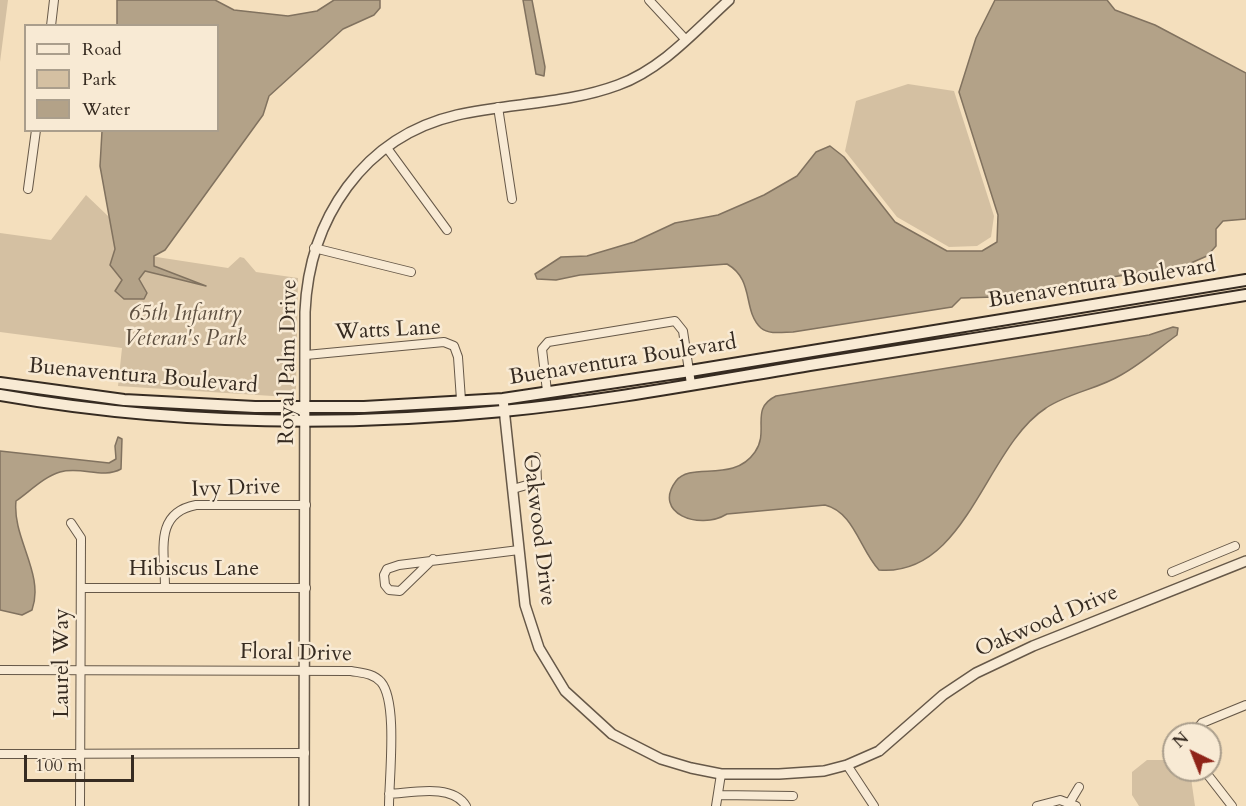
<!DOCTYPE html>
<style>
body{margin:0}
#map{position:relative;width:1246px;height:806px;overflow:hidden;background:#f4dfbd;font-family:Cardo,serif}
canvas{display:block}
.legend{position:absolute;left:24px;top:24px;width:195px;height:108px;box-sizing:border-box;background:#f8ead4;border:2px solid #aa9e8c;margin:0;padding:8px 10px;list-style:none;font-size:18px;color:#362b21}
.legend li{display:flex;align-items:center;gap:12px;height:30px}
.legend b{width:30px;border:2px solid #aa9e8c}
.north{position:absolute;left:1162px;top:722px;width:60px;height:60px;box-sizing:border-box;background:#f8ead4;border:2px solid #aa9e8c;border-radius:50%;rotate:317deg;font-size:16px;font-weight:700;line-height:24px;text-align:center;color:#362b21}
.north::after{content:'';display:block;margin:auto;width:21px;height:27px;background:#8f2418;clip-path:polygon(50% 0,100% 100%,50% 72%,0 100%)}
.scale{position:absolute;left:24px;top:755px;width:110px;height:27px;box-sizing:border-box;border:3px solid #362b21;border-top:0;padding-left:8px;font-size:18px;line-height:21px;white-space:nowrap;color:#362b21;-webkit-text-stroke:4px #f8ead4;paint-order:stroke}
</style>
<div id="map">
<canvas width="1246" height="806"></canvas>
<ul class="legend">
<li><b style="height:8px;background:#f8ead4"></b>Road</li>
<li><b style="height:16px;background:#d4c0a2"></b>Park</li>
<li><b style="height:16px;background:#b3a288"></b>Water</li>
</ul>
<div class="north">N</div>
<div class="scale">100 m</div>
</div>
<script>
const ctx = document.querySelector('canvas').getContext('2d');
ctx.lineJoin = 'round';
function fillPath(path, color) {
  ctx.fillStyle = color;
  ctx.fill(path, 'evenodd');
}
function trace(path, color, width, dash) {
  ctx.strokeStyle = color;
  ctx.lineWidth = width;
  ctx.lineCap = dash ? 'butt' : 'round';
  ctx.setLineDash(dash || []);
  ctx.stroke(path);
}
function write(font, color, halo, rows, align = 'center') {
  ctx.font = font + ' Cardo,serif';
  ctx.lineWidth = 5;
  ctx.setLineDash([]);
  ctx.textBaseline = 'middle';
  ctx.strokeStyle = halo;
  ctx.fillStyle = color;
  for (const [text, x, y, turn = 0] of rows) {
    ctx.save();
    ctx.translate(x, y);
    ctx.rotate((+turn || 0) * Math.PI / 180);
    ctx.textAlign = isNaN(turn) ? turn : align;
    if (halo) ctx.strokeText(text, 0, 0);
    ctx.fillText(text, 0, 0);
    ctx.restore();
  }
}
const green = new Path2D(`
 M0,0H8L0,62Z
 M908,84L954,91L994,216L991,237L977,246L949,247L897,217L845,151L856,101Z
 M86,195L150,256L228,268L240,257L244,258L256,272L298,278L296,388L294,394L288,397L118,386L122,348L0,332V233L51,240Z
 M1147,760H1174V770H1185L1191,778L1195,806H1139L1132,795V772Z`);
const water = new Path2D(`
 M117,0H215L234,10L288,16L317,11L334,0H380V8L374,15L343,29L269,96L263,115L165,250L154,256V266L206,286L145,271L139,279L147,293L144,299H124L115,291L122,280L110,265L115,249L100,166L102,131L218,130V26L117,25Z
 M523,0H532L545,67L544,76L536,74Z
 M995,0H1107L1115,10L1155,25L1246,73V219L1223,221L1216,229V246L1207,256L1184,266L1066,284L1030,296L961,298L952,307L793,332C784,332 769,335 761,328C742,310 755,280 727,264L580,275L556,280L537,279L535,274L561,257L587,256L634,242L675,223L718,215L764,195L797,176L816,152L830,146L844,157L895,222L947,251H982L997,242L998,215L959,92L976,38Z
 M1173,327L1178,328L1177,335C1159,348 1141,364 1121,375C1098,389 1068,393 1046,408C985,447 967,577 879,570C860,550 854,512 825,505L727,514C699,531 652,513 676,481C691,461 733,484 755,452C770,431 749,409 776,396L1119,340L1149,335Z
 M118,437L122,439L121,469C103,479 81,466 60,472C45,476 29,492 16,501C12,538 45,574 32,610L22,615L0,610V451L109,463L116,459L115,446Z`);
const minor = new Path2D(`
 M649,0L686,40
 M51,26L54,0
 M498,107L512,199
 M387,148L447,230
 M28,189L36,130
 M314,248L411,272
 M306,355L444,342L454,346L458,357L461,400
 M547,391L542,349L548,342L675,321L683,331L691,384
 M513,489L537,482L536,457
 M71,523L81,538L80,806
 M433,559L400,591L389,590L385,585L384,575L387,569L399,565L519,550
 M1172,572L1235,546
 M165,587C165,553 153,513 196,505H306
 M82,588H306
 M0,670L351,671C362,673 373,673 381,682C398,702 389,778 389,806
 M1193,734L1202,723L1246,705
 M0,754L305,753
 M847,765L874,806
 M1204,770L1232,806
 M389,794C411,793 452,783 466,806
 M718,795L793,796
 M1070,802L1079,787
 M716,806L721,774
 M1037,806L1060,800L1076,806`);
const tertiary = new Path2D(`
 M503,399L525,605L539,648L565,691L612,734L661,759L691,768L721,774H779L824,771L847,765L879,751L943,695L976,673L1033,646L1246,561
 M304,806L305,312C309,219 363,137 457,115C510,103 567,104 618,85C662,69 695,31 729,0`);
const secondary = new Path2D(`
 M0,383L124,400L255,407H364L503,399L690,371L1246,280
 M0,395C165,424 337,427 503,411C608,401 712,381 816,364C959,341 1103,319 1246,295`);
const streetNames = [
 ["Buenaventura Boulevard",1102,284,-9],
 ["Watts Lane",388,331,-3],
 ["Buenaventura Boulevard",623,361,-9],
 ["Royal Palm Drive",289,362,-89],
 ["Buenaventura Boulevard",143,377,5],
 ["Ivy Drive",236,489,-2],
 ["Oakwood Drive",538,530,83],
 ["Hibiscus Lane",194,570],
 ["Oakwood Drive",1047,622,-23],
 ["Floral Drive",296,654,1],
 ["Laurel Way",63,663,-90]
];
const parkNames = [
 ["65th Infantry",185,315],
 ["Veteran's Park",185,340]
];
fillPath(green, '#d4c0a2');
fillPath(water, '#b3a288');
trace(water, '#81725f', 1.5);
trace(minor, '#665848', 10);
trace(tertiary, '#665848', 12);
trace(secondary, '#362b21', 14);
trace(minor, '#f8ead4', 8);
trace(tertiary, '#f8ead4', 9);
trace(secondary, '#f8ead4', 10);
write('22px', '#362b21', '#f8ead4', streetNames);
write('italic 22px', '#5e5041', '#f8ead4', parkNames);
</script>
